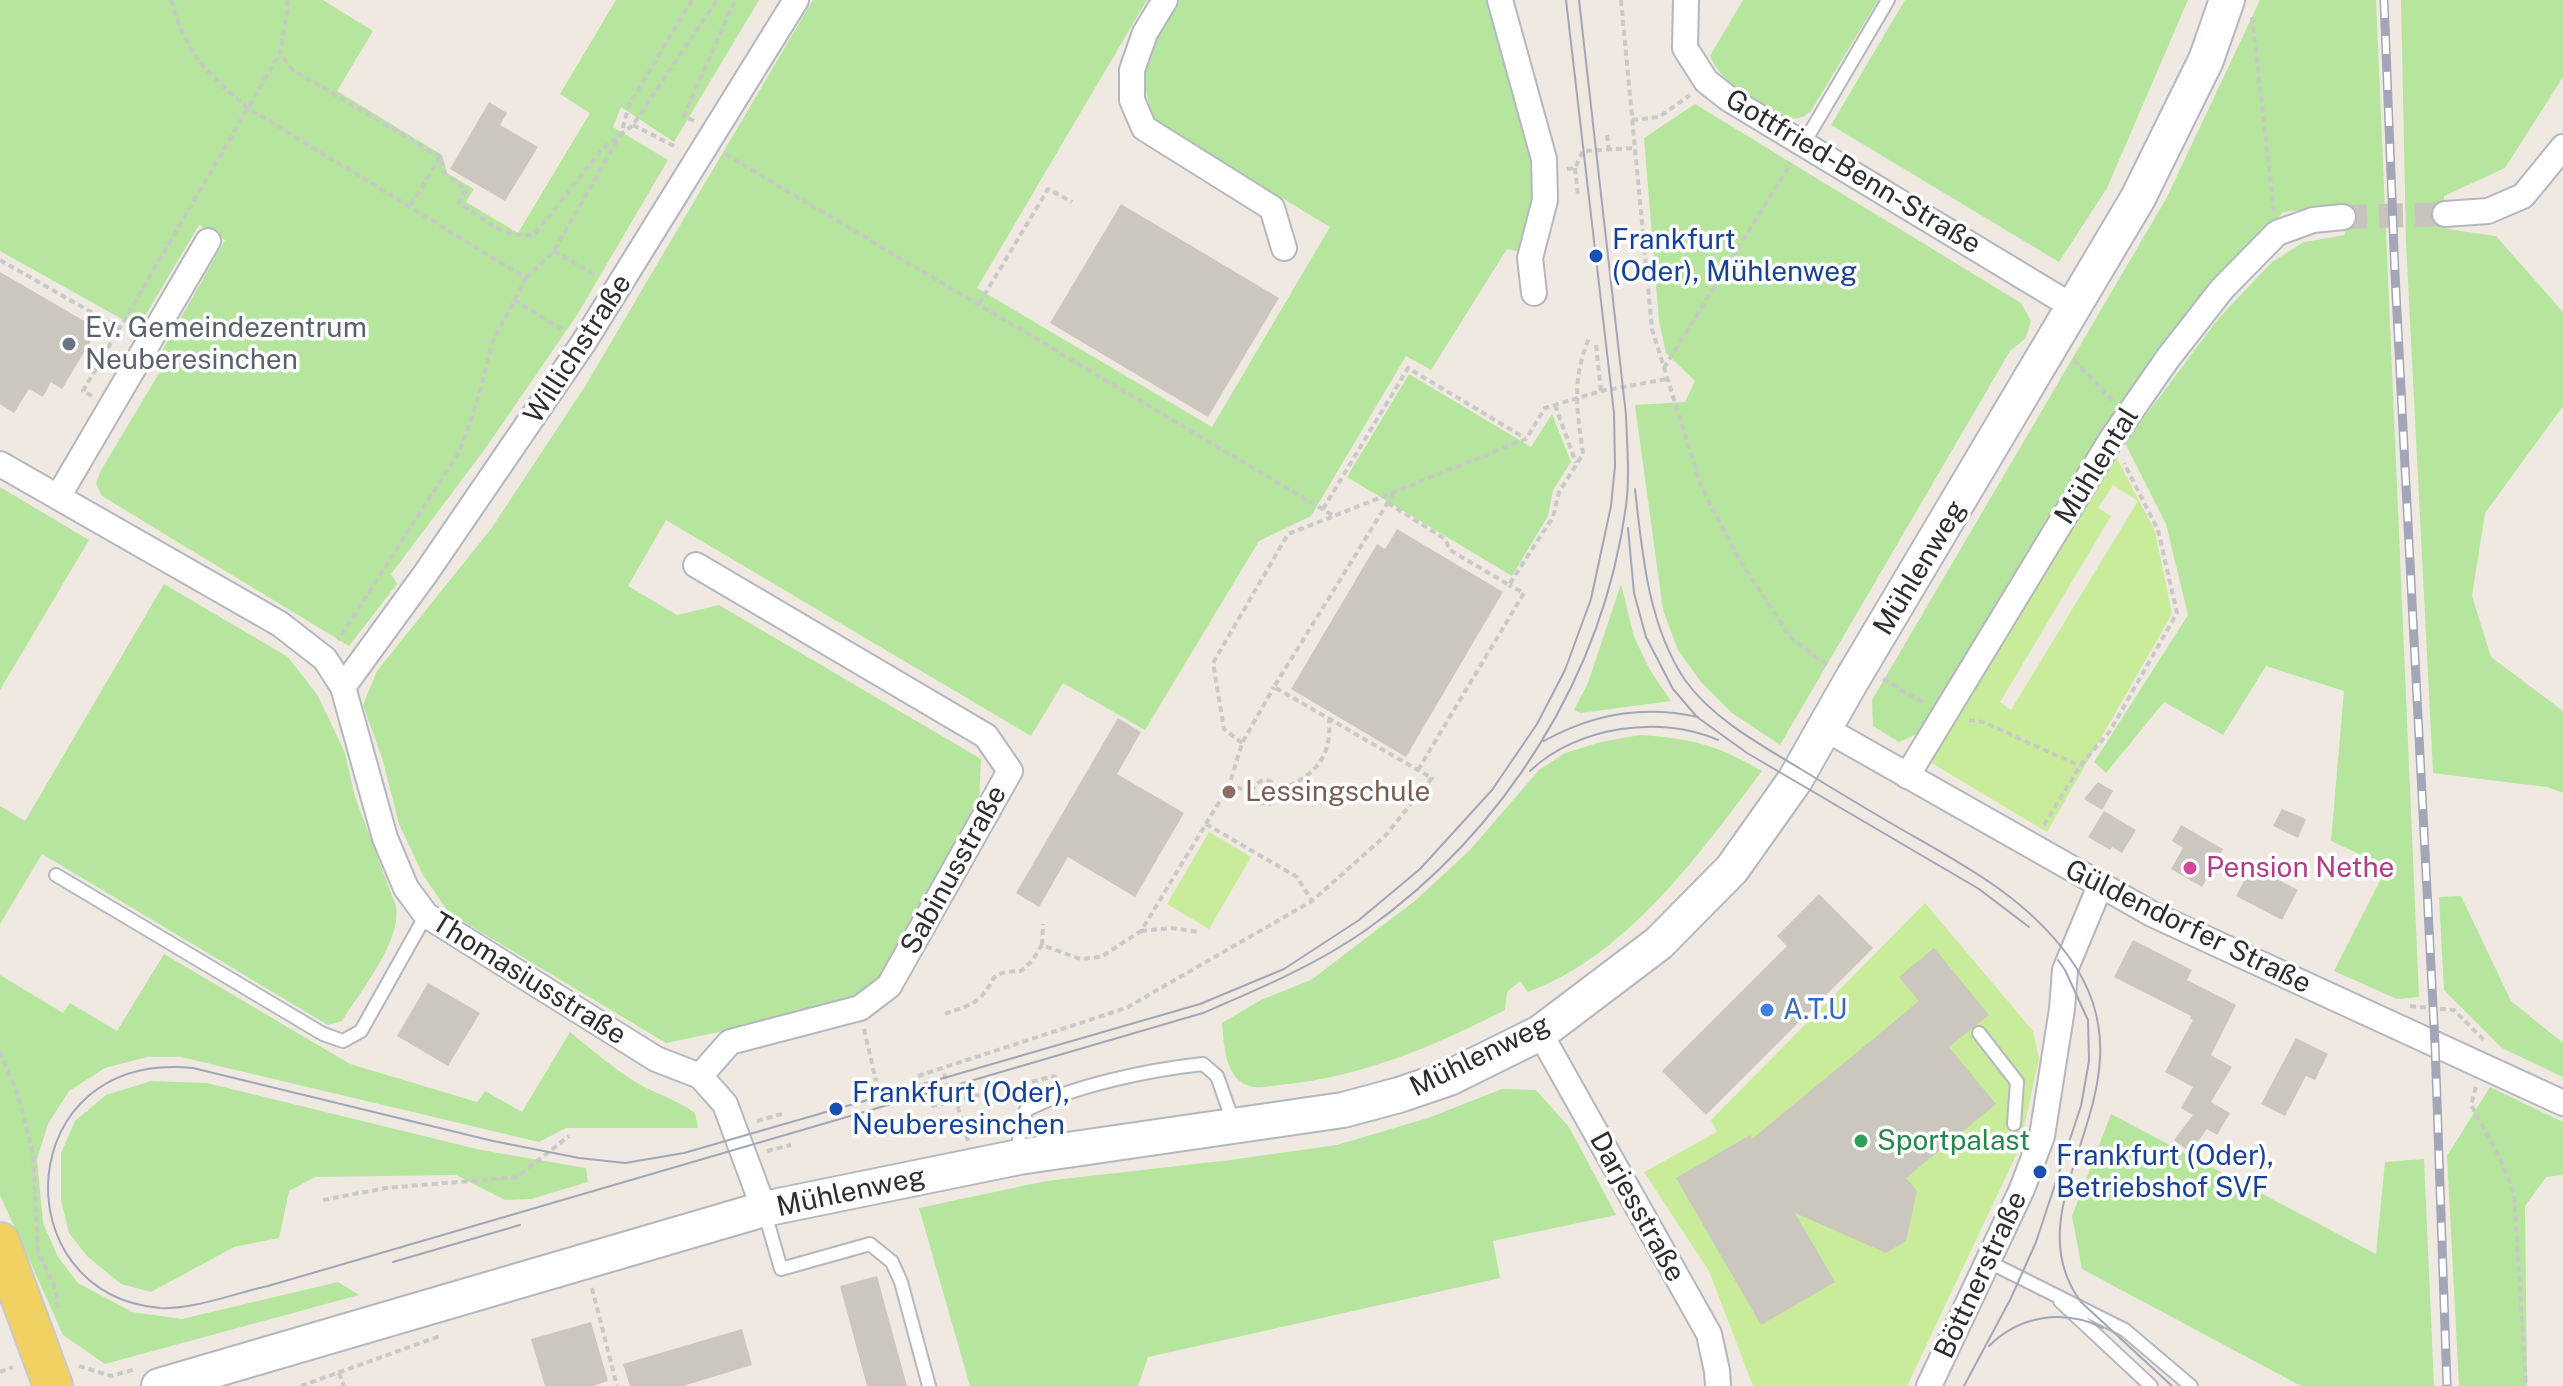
<!DOCTYPE html>
<meta charset="utf-8">
<style>
body{margin:0}
canvas{display:block;background:#efe9e1}
</style>
<canvas width="2563" height="1386"></canvas>
<script>
const ctx = document.querySelector('canvas').getContext('2d');
ctx.lineJoin = 'round';
function fillPath(path, color) {
  ctx.fillStyle = color;
  ctx.fill(path, 'evenodd');
}
function trace(path, color, width, dash) {
  ctx.strokeStyle = color;
  ctx.lineWidth = width;
  ctx.lineCap = dash ? 'butt' : 'round';
  ctx.setLineDash(dash || []);
  ctx.stroke(path);
}
function write(font, color, halo, rows, align = 'center') {
  ctx.font = font + ' "Public Sans",sans-serif';
  ctx.lineWidth = 7;
  ctx.setLineDash([]);
  ctx.textBaseline = 'middle';
  ctx.strokeStyle = halo;
  ctx.fillStyle = color;
  for (const [text, x, y, turn = 0] of rows) {
    ctx.save();
    ctx.translate(x, y);
    ctx.rotate((+turn || 0) * Math.PI / 180);
    ctx.textAlign = isNaN(turn) ? turn : align;
    if (halo) ctx.strokeText(text, 0, 0);
    ctx.fillText(text, 0, 0);
    ctx.restore();
  }
}
const green = new Path2D(`
 M0,0H323L373,31L337,91L442,155L447,173L474,189L466,202L518,233L590,113L560,94L616,0H759L674,142L621,107L613,127L668,160L577,315L485,449L391,574L397,584L349,646L102,496L96,484L100,472L161,370L154,365L225,240L199,225L138,328L0,251Z
 M813,0H1147L977,288L1212,427L1330,227L1155,121C1133,63 1150,49 1179,0H1491L1531,151L1534,209L1521,252L1507,249L1431,370L1406,356L1311,516L1259,541L1145,730L1063,683L1031,736L666,520L628,586L677,615L719,605L981,759L979,803L880,978L858,997L809,1013L666,1043L449,913L423,875L399,824L383,761L363,705L377,671L491,529L584,388Z
 M1743,0H1878L1811,111L1803,117L1788,120C1761,103 1723,87 1710,56Z
 M1905,0H2188L2107,188L2059,262L1831,125Z
 M2260,0H2376L2419,997L2397,999L2334,971L2387,867L2331,841L2344,691L2266,666L2223,735L2164,702L2106,773L2094,762L2188,615L2166,524L2125,443L2218,319L2272,262L2304,242L2345,235L2346,205L2283,212L2217,286L1928,729L1899,742L1873,726L1872,700L2166,199Z
 M2401,0H2563V77L2505,168L2444,196L2447,229L2496,236L2563,312V406L2485,513L2472,596L2491,657L2563,711V793L2547,787L2433,773L2406,242Z
 M1695,104L2021,303L2031,321L2026,338L2010,351L1780,745L1732,713L1701,682L1678,650L1663,610L1635,405L1685,402L1695,381L1666,353L1659,321L1644,138Z
 M1409,374L1531,447L1552,414L1571,462L1553,490L1548,516L1512,576L1347,477Z
 M0,487L89,540L0,690Z
 M164,584L288,657L318,696L345,753L355,797L396,906C402,941 361,990 342,1021L328,1025L42,854L0,924V806L25,821Z
 M1621,584L1634,637L1650,670L1671,701L1581,713L1574,710L1588,683Z
 M1640,735C1693,739 1715,744 1762,771C1700,853 1628,955 1528,992L1520,981L1507,992L1505,1010C1432,1047 1362,1077 1280,1085C1268,1086 1255,1090 1244,1084C1224,1072 1224,1043 1222,1023L1261,1000L1311,980L1416,900L1470,850L1539,770L1565,753L1601,742Z
 M2461,896L2511,1001L2563,1043V1077L2502,1048L2444,990L2439,897Z
 M164,954L350,1064L477,1102L485,1091L522,1112L570,1032C592,1050 613,1068 637,1083C656,1094 678,1100 695,1113L698,1128H566L539,1142L181,1057H147L105,1068L69,1091L48,1124L37,1159L43,1223L58,1257L78,1283L132,1312L182,1319L338,1282L359,1295L105,1364L63,1335L0,1195V975L63,1013L70,1003L117,1031Z
 M151,1081L207,1083L481,1150L586,1168L588,1182L531,1199L505,1200L456,1175L315,1177L289,1191L279,1238L234,1247L151,1292L121,1284L87,1256L69,1233L61,1200V1153L75,1121L106,1095Z
 M2490,1087L2563,1122V1175L2546,1177L2525,1206L2527,1386H2459L2447,1156Z
 M1502,1089L1536,1090L1569,1127L1616,1215L1493,1241L1500,1278L1148,1357L1138,1386H970L919,1208L1046,1181L1230,1160L1337,1145L1428,1118Z
 M2111,1114L2376,1254L2385,1162L2424,1159L2434,1386H2301L2082,1269L2072,1216Z`);
const pitch = new Path2D(`
 M2113,451L2155,531L2172,614L2047,832L1925,759ZM2113,485L2138,501L2011,710L2000,702L2111,516L2098,508Z
 M1209,832L1251,857L1209,929L1167,904Z
 M1925,903L2033,1031L2039,1059L2019,1149L1907,1386H1753L1709,1271L1644,1172L1717,1132L1711,1120Z`);
const building = new Path2D(`
 M489,102L507,113L500,125L538,147L505,201L450,169Z
 M1121,204L1279,298L1208,417L1050,323Z
 M0,272L98,329L62,389L51,382L43,397L29,389L14,413L0,404Z
 M1397,529L1503,592L1406,757L1291,689L1377,544L1385,549Z
 M1118,718L1141,732L1117,774L1184,813L1135,897L1068,857L1039,907L1016,893Z
 M2098,782L2113,791L2102,810L2084,799Z
 M2282,809L2306,819L2298,838L2273,826Z
 M2104,811L2136,830L2122,853L2112,847L2110,850L2088,837Z
 M2181,825L2223,849L2202,887L2171,869L2183,848L2172,841Z
 M2252,866L2298,890L2282,920L2236,896Z
 M1819,894L1873,948L1706,1115L1662,1071L1787,946L1777,936Z
 M2133,940L2192,970L2187,980L2236,1005L2211,1055L2232,1067L2211,1102L2230,1113L2217,1135L2207,1129L2190,1152L2174,1140L2193,1115L2181,1108L2193,1087L2165,1072L2193,1020L2190,1019L2191,1016L2114,977Z
 M1934,948L1989,1015L1949,1047L1996,1104L1906,1178L1917,1191L1906,1241L1886,1253L1795,1213L1835,1282L1761,1325L1676,1178L1750,1135L1752,1139L1919,1001L1899,977Z
 M428,983L480,1013L448,1066L397,1036Z
 M2296,1038L2328,1054L2315,1080L2306,1076L2285,1116L2261,1104Z
 M877,1276L907,1386H867L840,1286Z
 M591,1322L608,1381L593,1386H545L531,1339Z
 M742,1329L752,1365L683,1386H630L623,1364Z`);
const streetTunnel = new Path2D(`
 M2343,217L2445,214`);
const path = new Path2D(`
 M171,0C186,54 206,73 248,108L526,278L492,343L479,395L460,451L338,640
 M287,0L288,7L280,53L293,70L440,157L445,174L466,190L459,203C483,218 505,241 535,234L602,149L633,125L717,0
 M1621,0L1652,329L1701,486L1737,556L1791,638L1829,667
 M2252,17L2274,211
 M1632,120L1659,117L1690,95
 M694,121L684,116L735,0
 M633,125L678,148
 M1607,135L1609,150
 M725,154L1334,516L1526,439L1545,408L1601,391L1667,379
 M1575,168L1578,195
 M1567,169L1575,168L1583,151L1635,148
 M411,205L440,157
 M554,251L597,276
 M0,260L119,328
 M526,278L554,251L621,134L629,105L692,0
 M514,300L563,330
 M979,304L1048,189L1072,202
 M1596,345L1601,391
 M2074,360L2112,400
 M1664,368L1791,163
 M92,396L83,391L280,53
 M1555,405L1576,463
 M1388,503L1445,539L1450,550L1509,585L1553,517L1559,492L1583,454C1577,410 1571,379 1590,336
 M1323,509L1408,368L1525,438
 M1883,679L1924,703
 M1969,720L1983,722L2080,766
 M1242,743L1224,729L1213,663L1288,534L1334,516
 M1418,770L1524,593L1509,585
 M1252,791L1229,786L1242,743L1274,687
 M1277,791C1273,775 1257,778 1252,791L1257,803L1269,804L1275,800L1277,791C1313,777 1332,760 1329,719
 M1206,824L1297,877L1312,901
 M2044,825L2080,766L2110,731L2177,613L2158,530L2124,463
 M1141,931L1171,928L1200,932
 M1042,945L1043,924
 M2410,1006L2454,1010L2484,1040
 M945,1014C955,1010 967,1007 976,1001C1000,982 982,972 1021,971L1032,961L1042,945L1080,959L1101,957L1141,931L1229,786
 M864,1029L876,1081
 M0,1052L18,1095L33,1153L38,1251L56,1290L58,1308
 M918,1076L1126,1008L1312,901L1385,836L1432,778L1274,687L1393,494
 M2476,1087L2471,1105L2501,1160L2514,1194L2526,1386
 M931,1106L956,1101L948,1089L943,1069
 M757,1121L785,1113
 M968,1141L956,1101L1054,1076L1056,1078
 M767,1151L791,1145
 M323,1200L386,1188L517,1177L569,1136
 M592,1288L617,1386
 M79,1366L111,1376L136,1369
 M0,1372L13,1367
 M339,1373L344,1386
 M301,1386L440,1336`);
const lane = new Path2D(`
 M1804,143L1888,0
 M56,875L323,1034L343,1041L361,1031L426,915
 M1979,1033L2017,1082L2014,1124
 M1019,1154V1138L1026,1110C1076,1085 1148,1070 1203,1064L1217,1076L1234,1124
 M764,1210L781,1269L870,1244L892,1262L901,1282L929,1386
 M1989,1262L2125,1330L2191,1386
 M2060,1301L2151,1386`);
const street = new Path2D(`
 M1165,0L1145,33L1132,70V100L1144,128L1272,208L1284,248
 M1500,0L1544,159L1545,200L1530,258L1534,293
 M1686,0L1685,48L1706,81L1729,99L2075,308
 M2445,214L2488,211L2523,196L2563,147
 M0,464L280,624L325,659L343,687L385,838L406,888L426,915L656,1059L700,1076L725,1104L764,1209
 M58,497L208,241
 M696,565L986,736L1010,771L889,986L860,1008L730,1042L700,1076
 M343,687L426,573L584,342L796,0
 M1824,728L2152,914L2563,1103
 M1907,776L2111,440L2168,358L2222,289L2277,233L2313,220L2343,217
 M1540,1033L1709,1334L1717,1371L1718,1386
 M1929,1386L2022,1189L2042,1136L2062,1009L2065,970L2100,886`);
const secondary = new Path2D(`
 M159,1386L764,1209L1019,1157L1343,1110L1399,1095L1449,1078L1540,1033L1659,943L1732,869L1795,780L1850,683L2138,198L2206,60L2227,0`);
const primary = new Path2D(`
 M0,1242L53,1386`);
const tram = new Path2D(`
 M1566,0L1614,413L1615,466L1611,506L1591,599L1565,670L1537,724L1492,790L1420,869L1359,920L1284,969L1200,1004L684,1153L625,1163L579,1158L493,1141L193,1068C12,1049 0,1294 160,1308C192,1310 236,1293 268,1286L1203,1013C1259,989 1316,965 1366,930C1505,831 1603,676 1626,506C1630,476 1627,445 1626,415L1579,0
 M1635,489C1642,552 1648,625 1685,680C1712,718 1759,744 1799,768C1835,790 1871,812 1908,833C1968,867 2028,900 2069,957C2164,1087 2005,1199 2081,1302L2172,1386
 M1628,528L1634,593L1646,637L1673,689L1697,717L1747,753L1979,889L2029,927
 M1544,741C1592,714 1644,705 1698,717
 M1530,771C1576,727 1660,714 1718,740
 M393,1262L520,1225
 M1989,1346C2020,1315 2064,1309 2103,1328
 M1964,1386L2011,1298L2036,1242L2081,1106L2089,1061L2088,1020L2065,970L2058,960`);
const rail = new Path2D(`
 M2384,0L2395,274L2435,1044L2447,1386`);
const markers = [
 [1596,256,8,"#1a4fb4"],
 [69,344,8,"#6b7280"],
 [1229,792,8,"#8d6e63"],
 [2190,868,8,"#d1479c"],
 [1767,1010,8,"#3f7fe0"],
 [836,1109,8,"#1a4fb4"],
 [1861,1141,8,"#2e9e5b"],
 [2040,1172,8,"#1a4fb4"]
];
const streetNames = [
 ["Gottfried-Benn-Straße",1853,172,31],
 ["Willichstraße",578,349,-57],
 ["Mühlental",2097,466,-58],
 ["Mühlenweg",1920,568,-59],
 ["Sabinusstraße",954,870,-61],
 ["Güldendorfer Straße",2188,927,26],
 ["Thomasiusstraße",529,979,32],
 ["Mühlenweg",1480,1056,-26],
 ["Mühlenweg",851,1192,-12],
 ["Darjesstraße",1637,1207,61],
 ["Böttnerstraße",1981,1275,-65]
];
const transitNames = [
 ["Frankfurt",1612,240],
 ["(Oder), Mühlenweg",1612,272],
 ["Frankfurt (Oder),",852,1093],
 ["Neuberesinchen",852,1125],
 ["Frankfurt (Oder),",2056,1156],
 ["Betriebshof SVF",2056,1188]
];
const worshipNames = [
 ["Ev. Gemeindezentrum",85,328],
 ["Neuberesinchen",85,360]
];
const educationNames = [
 ["Lessingschule",1245,792]
];
const hotelNames = [
 ["Pension Nethe",2206,868]
];
const shopNames = [
 ["A.T.U",1783,1010]
];
const leisureNames = [
 ["Sportpalast",1877,1141]
];
fillPath(green, '#b6e59e');
fillPath(pitch, '#c9ec9a');
fillPath(building, '#cbc7bf');
trace(streetTunnel, '#c8c4bd', 24, [24, 12]);
trace(lane, '#b4b7c1', 16);
trace(street, '#b4b7c1', 28);
trace(secondary, '#b4b7c1', 38);
trace(primary, '#c9c9c9', 42);
trace(path, '#c9c9c9', 4, [6, 4]);
trace(lane, '#fff', 12);
trace(street, '#fff', 24);
trace(secondary, '#fff', 34);
trace(primary, '#f2d163', 38);
trace(tram, '#a3a6b8', 2);
trace(rail, '#a3a6b8', 9);
trace(rail, '#fff', 6, [18]);
for (const [x, y, r, color] of markers) {
  const dot = new Path2D();
  dot.arc(x, y, r, 0, 2 * Math.PI);
  ctx.fillStyle = color;
  ctx.fill(dot);
  trace(dot, '#fff', 3);
}
write('28px', '#2e2e2e', '#fff', streetNames);
write('28px', '#164399', '#fff', transitNames, 'left');
write('28px', '#5b616d', '#fff', worshipNames, 'left');
write('28px', '#785e54', '#fff', educationNames, 'left');
write('28px', '#b23c85', '#fff', hotelNames, 'left');
write('28px', '#366cbe', '#fff', shopNames, 'left');
write('28px', '#27864d', '#fff', leisureNames, 'left');
</script>
